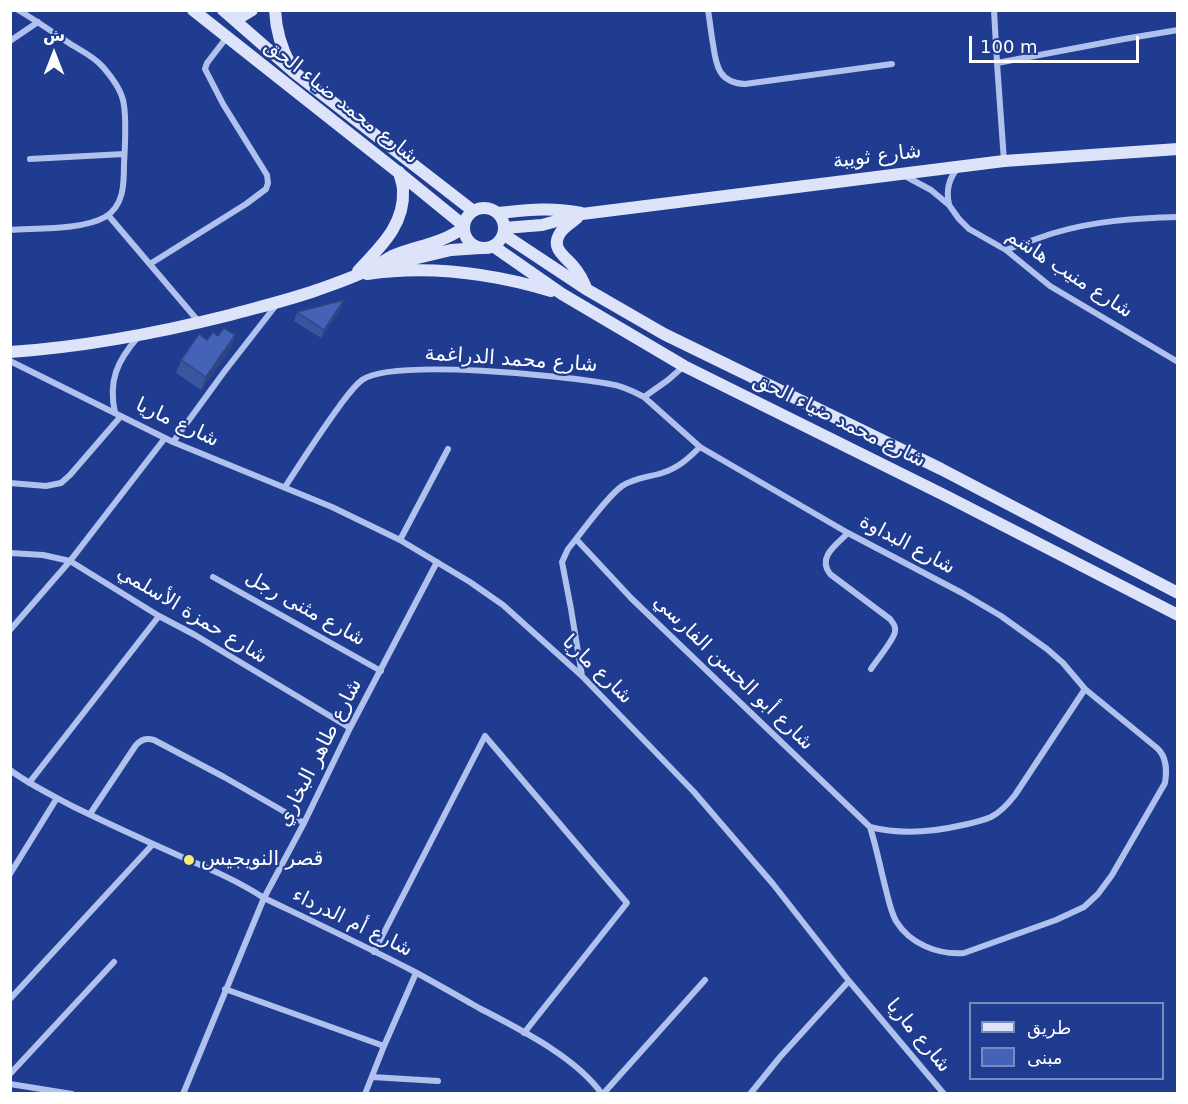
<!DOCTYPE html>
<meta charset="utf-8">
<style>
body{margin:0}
#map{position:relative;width:1188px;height:1104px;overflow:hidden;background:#1f3c91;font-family:"DejaVu Sans","Noto Sans Arabic",sans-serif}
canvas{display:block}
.frame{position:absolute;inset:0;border:12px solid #fff;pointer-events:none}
.legend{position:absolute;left:969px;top:1002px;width:195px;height:78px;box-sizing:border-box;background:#1f3c91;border:2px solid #798abd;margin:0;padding:8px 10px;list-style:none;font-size:18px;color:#fff}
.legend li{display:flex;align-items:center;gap:12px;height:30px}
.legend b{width:30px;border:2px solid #798abd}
.north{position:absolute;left:24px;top:24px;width:60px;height:60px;-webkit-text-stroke:4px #1f3c91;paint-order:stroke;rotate:0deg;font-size:16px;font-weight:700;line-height:24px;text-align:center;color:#fff}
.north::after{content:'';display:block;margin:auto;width:21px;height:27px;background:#fff;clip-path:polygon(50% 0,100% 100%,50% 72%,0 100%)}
.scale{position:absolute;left:969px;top:36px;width:170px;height:27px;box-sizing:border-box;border:3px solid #fff;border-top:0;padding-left:8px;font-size:18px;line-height:21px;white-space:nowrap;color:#fff;-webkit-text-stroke:4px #1f3c91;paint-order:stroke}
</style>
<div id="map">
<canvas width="1188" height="1104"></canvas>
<div class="frame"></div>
<ul class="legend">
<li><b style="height:8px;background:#dde4fa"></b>طريق</li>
<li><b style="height:16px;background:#4462b7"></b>مبنى</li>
</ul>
<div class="north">ش</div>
<div class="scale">100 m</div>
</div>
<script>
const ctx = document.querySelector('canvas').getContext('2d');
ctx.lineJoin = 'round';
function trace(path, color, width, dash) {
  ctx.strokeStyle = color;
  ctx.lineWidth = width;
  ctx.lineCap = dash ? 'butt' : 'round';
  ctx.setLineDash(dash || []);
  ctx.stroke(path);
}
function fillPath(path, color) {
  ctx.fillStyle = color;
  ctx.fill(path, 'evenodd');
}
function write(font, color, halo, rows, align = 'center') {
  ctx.font = font + ' "DejaVu Sans","Noto Sans Arabic",sans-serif';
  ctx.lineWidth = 4.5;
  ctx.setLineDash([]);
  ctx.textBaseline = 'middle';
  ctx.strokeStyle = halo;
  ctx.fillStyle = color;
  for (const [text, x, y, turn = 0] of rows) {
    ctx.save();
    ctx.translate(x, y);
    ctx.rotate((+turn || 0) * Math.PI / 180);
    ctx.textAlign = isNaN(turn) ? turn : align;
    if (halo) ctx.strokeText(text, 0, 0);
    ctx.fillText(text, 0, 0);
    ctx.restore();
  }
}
const street = new Path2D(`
 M708,10C710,22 711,33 713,44C716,66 719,83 745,84L892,64
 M994,10L997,63L1004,161
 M10,41L38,22
 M997,63L1124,39L1178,30
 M30,159L124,154
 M905,176L931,190L949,205L959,219L969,229L1006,250L1050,286L1178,362
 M949,204C946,191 948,180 957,169
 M108,215L199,322
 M10,230C36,228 83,230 105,217C124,206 124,184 124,164C125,147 127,116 123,100C120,88 110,75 102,66C94,57 82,51 72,45C54,33 37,21 18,10
 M1006,250C1022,244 1038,238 1054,233C1094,221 1136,218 1178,217
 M150,264L246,204L266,189L268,183L267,175L223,104L205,69L207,63L227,37
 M10,361L173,442L332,507L400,540L470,582L503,605L582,676L694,792L773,884L849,981L944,1094
 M684,366L668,380L644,397L700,447C688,459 678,468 662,473C649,477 634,478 622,486C607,497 588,524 576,539L631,598L870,827C901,835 933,832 963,825C972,823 982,821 991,817C1001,812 1008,804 1015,795L1085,689
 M115,413C108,381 117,361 138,337
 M173,442L224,372L277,304
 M700,447L848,533L962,593L1001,616L1047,649L1063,663L1085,689L1157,748C1167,757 1167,770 1165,783L1112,875L1098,894L1084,907L1056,920L964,953C938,955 910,944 896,921C890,910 888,897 885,886C880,866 876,846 870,827
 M10,483L46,486L61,483L70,475L121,416
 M285,487C303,459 321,431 341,404C347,396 354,386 362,380C393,358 568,376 610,384C623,386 633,391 644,397
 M848,533C836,545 817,557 830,574L890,619C894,624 896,627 895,632C893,641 876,661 871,669
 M576,539L568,549L562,562L571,609L582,676
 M400,540L448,449
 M10,553L43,555L70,561L159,616L195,635L350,728
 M213,577L381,671
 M10,630L70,561L165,438
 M10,770C30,785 52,795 74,807C109,824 146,841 182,857C210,869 238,881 264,898C314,922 365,946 415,972C437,984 458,996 479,1008C519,1029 575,1056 602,1094
 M29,783L159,616
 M90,814L136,745C142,739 146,738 154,740L224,777L304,823
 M10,874L57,798
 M374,952L485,736L627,903L524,1033
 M225,989L384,1046
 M10,999L153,844
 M10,1074L114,962
 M372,1077L438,1081
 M10,1084L72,1094
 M183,1094L264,898L304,823L350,728L437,562
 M365,1094L384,1046L416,973
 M603,1094L705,980
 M750,1094L780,1057L849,981`);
const secondary = new Path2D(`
 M193,10L398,172L463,225
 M223,10L294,72L472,210
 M275,10C276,31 281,48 291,66
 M233,18L242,16L252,10
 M464 228a20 20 0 1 1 40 0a20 20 0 1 1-40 0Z
 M498,213C528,210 552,207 581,213
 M577,218C571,223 562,228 559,235C551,249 566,257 574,267C579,273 583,280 586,288
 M504,228L542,225L582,214L1004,161L1178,149
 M503,234L586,289L664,334L941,469L1178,593
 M493,246L562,294L684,366L946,496L1178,615
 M388,265L451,250L480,248
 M358,271C380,247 405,225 403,190C403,184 400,177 399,172
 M367,274C429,265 491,273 551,291
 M10,352C85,347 158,333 230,315C259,307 289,300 317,290C337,283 358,276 376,266C382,263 386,259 392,256C416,246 441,244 463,228`);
const wall = new Path2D(`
 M341,309L321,338L294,321L297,312Z
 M235,335L231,348L201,390L176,373L181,360L207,340L218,336Z`);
const shadedWall = new Path2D(`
 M344,300L341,309L321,338L324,330Z
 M235,335L231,348L201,390L206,377Z`);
const building = new Path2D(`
 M344,300L324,330L297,312Z
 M224,328L235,335L206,377L181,360L199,334L207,340L213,332L218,336Z`);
const markers = [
 [189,860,6,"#fbed71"]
];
const streetNames = [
 ["شارع محمد ضياء الحق",341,102,38],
 ["شارع ثويبة",877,157,-7],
 ["شارع منيب هاشم",1069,274,33],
 ["شارع محمد الدراغمة",511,360,4],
 ["شارع محمد ضياء الحق",839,421,26],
 ["شارع ماريا",177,423,25],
 ["شارع البداوة",907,545,28],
 ["شارع مثنى رجل",305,609,29],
 ["شارع حمزة الأسلمي",192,615,31],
 ["شارع ماريا",597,670,44],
 ["شارع أبو الحسن الفارسي",733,673,44],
 ["شارع طاهر البخاري",320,753,-63],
 ["شارع أم الدرداء",352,923,26],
 ["شارع ماريا",918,1036,50]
];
const poiNames = [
 ["قصر النويجيس",201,860]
];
trace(street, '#b0c1ed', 6);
trace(secondary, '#dde4fa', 12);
fillPath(wall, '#3a549d');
fillPath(shadedWall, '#304580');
fillPath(building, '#4462b7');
trace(building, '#304580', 1.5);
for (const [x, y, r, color] of markers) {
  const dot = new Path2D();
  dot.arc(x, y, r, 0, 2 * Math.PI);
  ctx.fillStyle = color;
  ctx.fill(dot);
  trace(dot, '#1f3c91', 2);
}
write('20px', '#fff', '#1f3c91', streetNames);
write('20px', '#fff', '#1f3c91', poiNames, 'left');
</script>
